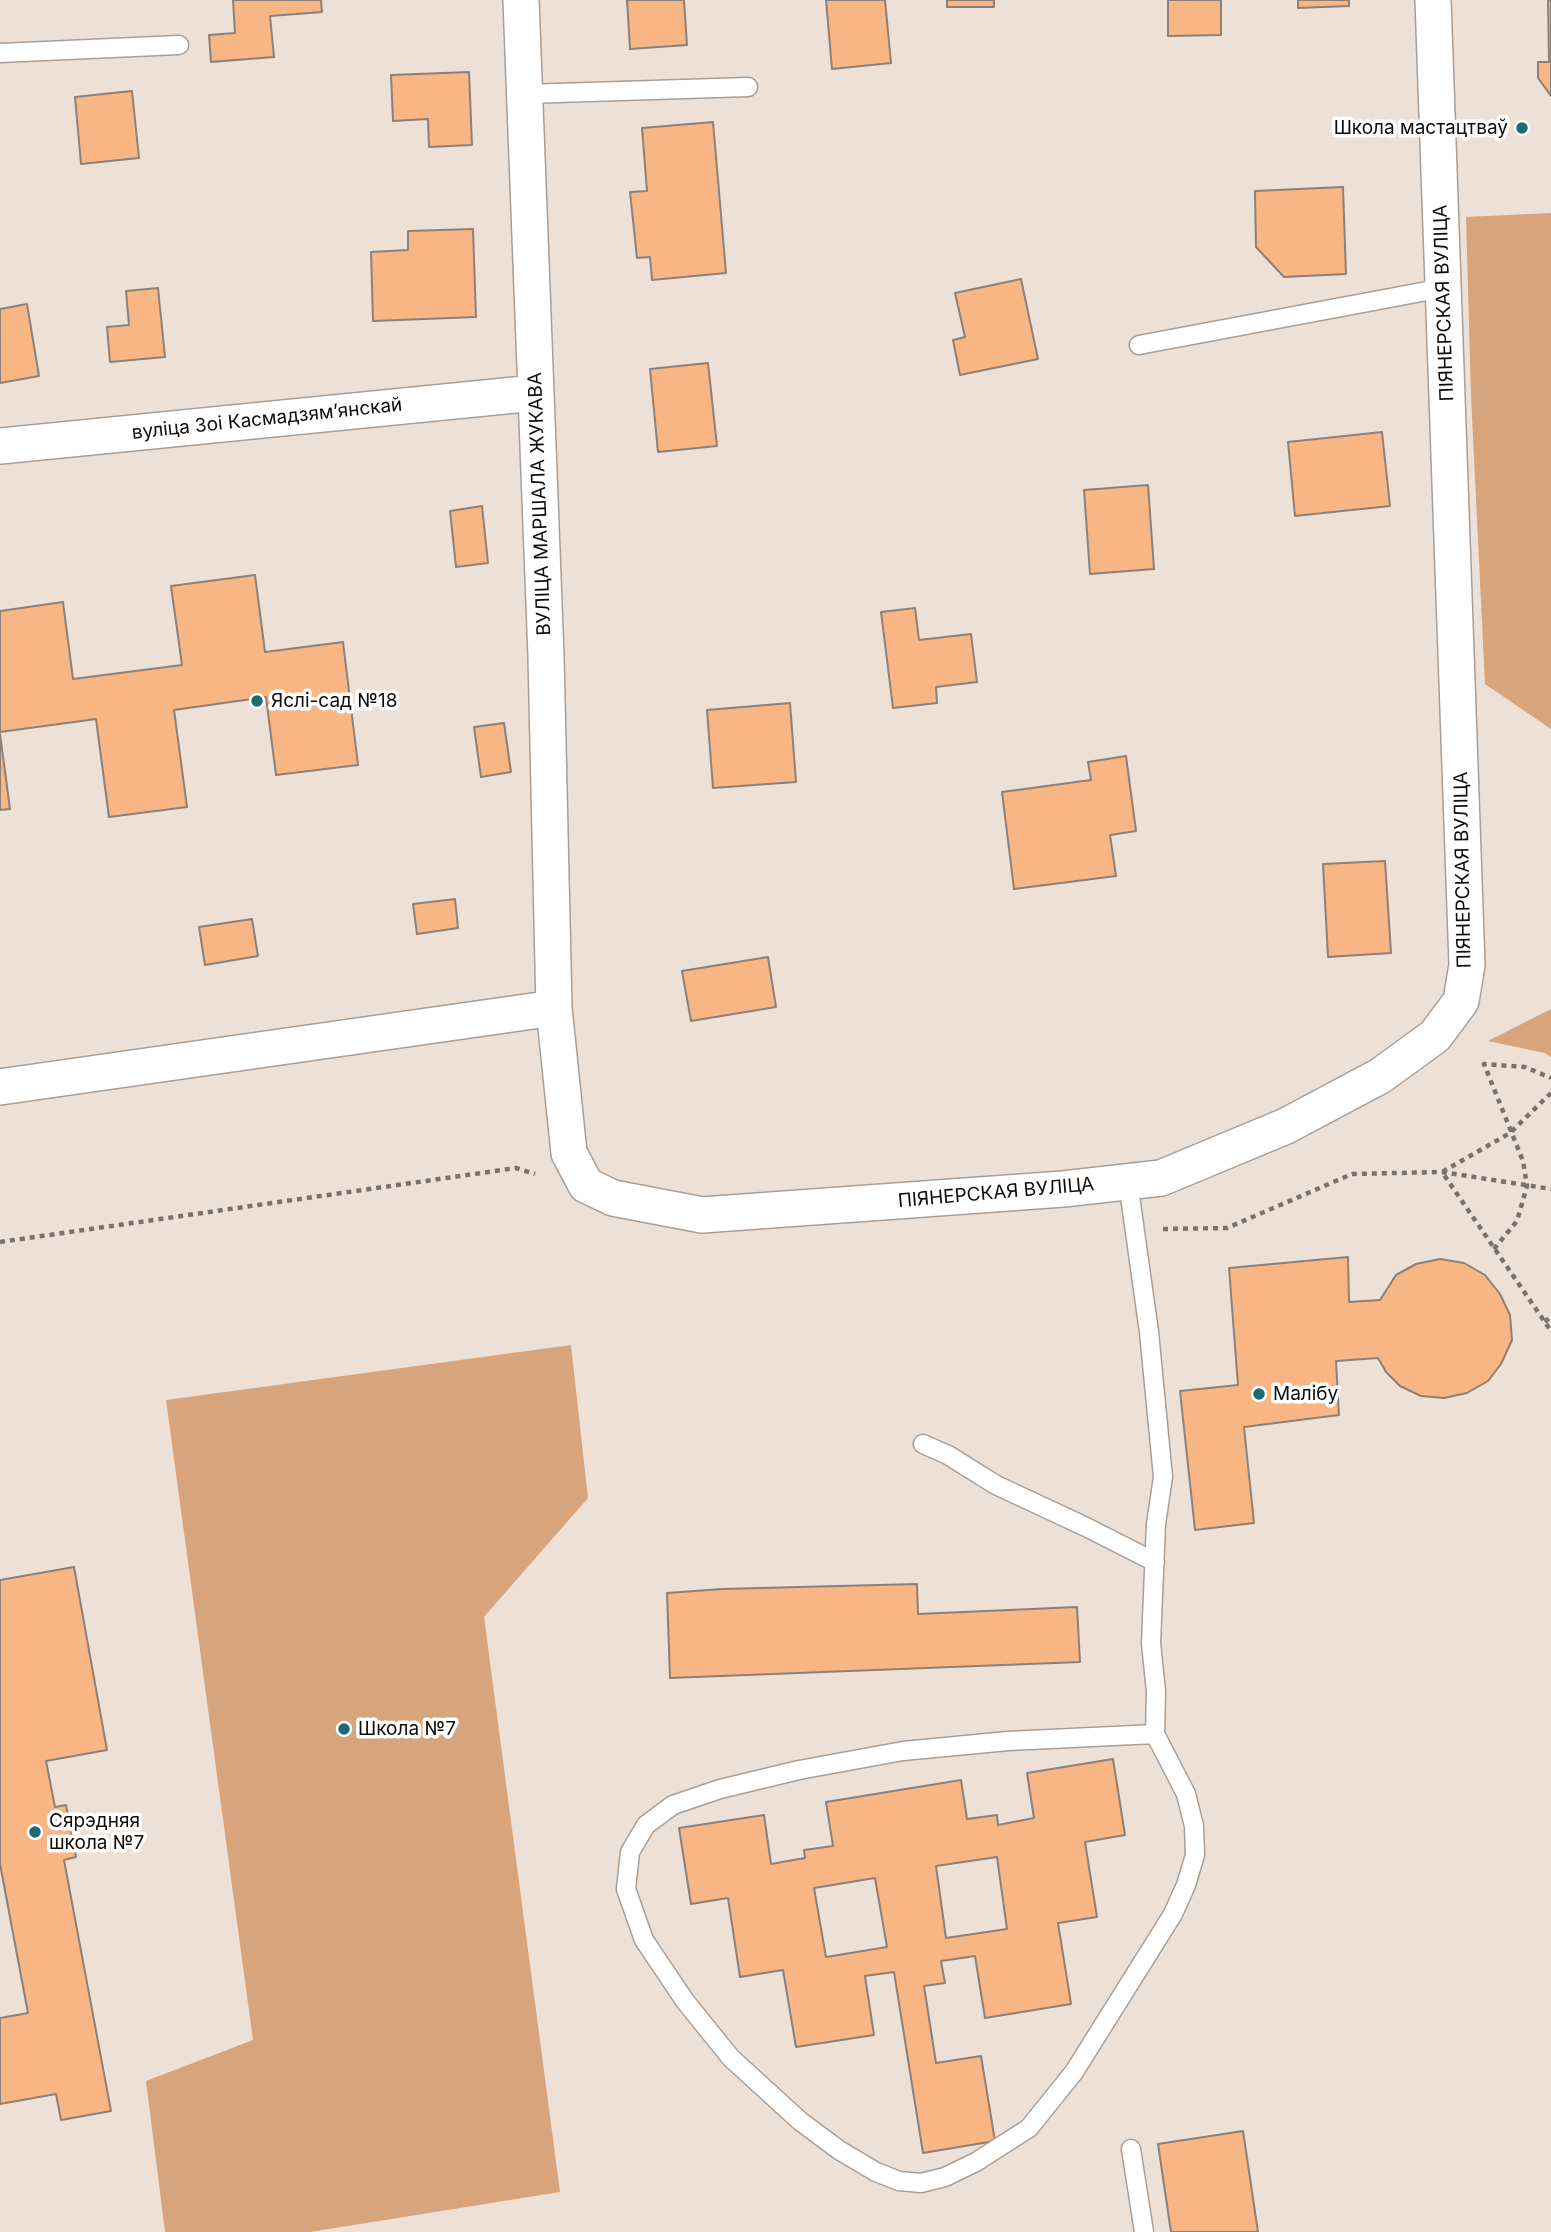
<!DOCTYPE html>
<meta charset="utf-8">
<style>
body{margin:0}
canvas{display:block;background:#ede0d7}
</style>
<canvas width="1551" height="2232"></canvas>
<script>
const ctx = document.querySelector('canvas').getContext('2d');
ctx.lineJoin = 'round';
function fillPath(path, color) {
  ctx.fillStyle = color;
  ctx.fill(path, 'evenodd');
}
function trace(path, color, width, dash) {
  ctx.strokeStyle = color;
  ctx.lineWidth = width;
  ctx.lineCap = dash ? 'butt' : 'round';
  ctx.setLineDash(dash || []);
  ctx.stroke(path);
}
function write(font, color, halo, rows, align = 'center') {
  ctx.font = font + ' Inter,sans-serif';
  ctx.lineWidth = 7;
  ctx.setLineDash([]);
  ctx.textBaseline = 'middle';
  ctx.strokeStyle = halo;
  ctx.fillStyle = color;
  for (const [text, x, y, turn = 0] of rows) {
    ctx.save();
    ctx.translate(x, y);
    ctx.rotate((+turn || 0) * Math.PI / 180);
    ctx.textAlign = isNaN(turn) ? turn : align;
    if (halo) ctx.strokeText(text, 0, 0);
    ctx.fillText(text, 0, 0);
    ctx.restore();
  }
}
const green = new Path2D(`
 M1551,213V729L1485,684L1471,396L1466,217Z
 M1551,1009V1057L1545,1053L1488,1041Z
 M571,1345L588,1498L484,1617L560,2192L310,2232H165L146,2081L253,2040L166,1400Z`);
const building = new Path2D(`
 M233,0H321L322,12L270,16L274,57L211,62L209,35L235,33Z
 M627,0H684L687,45L630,49Z
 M826,0H885L891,63L832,69Z
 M947,0H994V7H947Z
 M1168,0H1221V35L1168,36Z
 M1298,0H1349V6L1298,8Z
 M1548,0H1551V96L1538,78V62H1549Z
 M469,72L472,145L429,147L428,119L393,121L391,75Z
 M132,91L139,158L81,164L75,97Z
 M713,122L726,273L652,280L650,257L637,258L630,192L647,191L642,128Z
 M1343,187L1346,274L1284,277L1256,247L1255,191Z
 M473,229L476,317L373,321L371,252L408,250V231Z
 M1021,279L1038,359L960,375L953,340L965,337L955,293Z
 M158,288L165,357L110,362L107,327L129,325L126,291Z
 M27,304L39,376L0,383V309Z
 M708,363L717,446L658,452L650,369Z
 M1382,432L1390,506L1295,516L1288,442Z
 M1148,485L1154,569L1090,574L1084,490Z
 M482,506L488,563L456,567L450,511Z
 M255,575L265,652L343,642L358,765L276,775L266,697L174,710L187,807L109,817L96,719L0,732V611L63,602L73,679L182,665L171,586Z
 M915,608L919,640L971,634L977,682L936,687L937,703L893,708L881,612Z
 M790,703L796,782L713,788L707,710Z
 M504,723L511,772L481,777L474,727Z
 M0,734L10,809L0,810Z
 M1126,756L1136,831L1110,835L1116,876L1014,889L1002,792L1091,780L1088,762Z
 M1385,861L1391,953L1328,957L1323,864Z
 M455,899L458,928L417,934L413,904Z
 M252,919L258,956L205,965L199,927Z
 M768,957L776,1007L691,1021L682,971Z
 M1348,1257L1349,1302L1380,1300L1396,1275L1416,1264L1440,1259L1464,1263L1485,1275L1500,1294L1510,1315L1512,1340L1501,1364L1488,1381L1467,1393L1444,1398L1421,1396L1400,1386L1386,1372L1378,1358L1336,1361L1339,1415L1244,1427L1254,1523L1195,1530L1180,1391L1238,1385L1229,1268Z
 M74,1567L107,1750L46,1761L55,1807L66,1805L76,1857L64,1860L111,2111L61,2120L56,2094L0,2104V2018L28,2013L0,1864V1580Z
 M917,1584L918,1614L1077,1607L1080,1662L670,1678L667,1593L722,1589Z
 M1113,1759L1125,1835L1085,1842L1097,1917L1058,1923L1071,2004L985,2018L975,1956L941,1961L945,1983L924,1986L936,2063L981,2056L995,2141L923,2153L894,1972L865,1976L874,2035L796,2047L783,1970L740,1977L728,1898L691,1904L679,1828L764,1815L771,1864L805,1858L804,1850L833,1846L826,1802L961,1780L967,1819L997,1815L998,1825L1034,1818L1027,1773ZM997,1857L1007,1929L946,1938L936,1866ZM875,1878L887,1947L826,1957L814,1888Z
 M1243,2131L1258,2232H1171L1158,2144Z`);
const path = new Path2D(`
 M1551,1093L1510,1133L1442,1172L1551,1331
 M1163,1229L1227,1228L1352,1174L1442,1172L1551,1189
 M0,1242L516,1168L535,1174
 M1494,1249L1517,1221L1527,1186L1523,1161L1484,1064L1525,1067L1551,1078
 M1545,1322L1551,1316`);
const lane = new Path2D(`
 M0,53L179,45
 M525,94L748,87
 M1139,345L1443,288
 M1128,1182L1149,1332L1163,1477L1156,1524L1151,1643L1156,1692L1155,1734L1008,1741L903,1751L799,1770L720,1789L673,1805L646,1825L630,1852L626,1889L644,1940L685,2001L731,2058L800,2121L839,2150L876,2172L899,2181L921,2183L945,2177L976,2162L1029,2128L1074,2072L1173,1914L1186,1885L1195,1855L1194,1826L1186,1794L1155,1734
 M923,1444L948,1455L996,1485L1086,1527L1155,1562
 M1131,2149L1144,2232`);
const street = new Path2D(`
 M521,0L546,656L554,1008L569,1153L586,1185L613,1198L702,1215L1063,1189L1161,1178L1286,1126L1380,1076L1435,1036L1461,1001L1467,965L1433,0
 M0,446L535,393
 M0,1087L554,1008`);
const markers = [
 [1522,128,7,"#1f6973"],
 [257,701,7,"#1f6973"],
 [1259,1394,7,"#1f6973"],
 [344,1729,7,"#1f6973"],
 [35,1832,7,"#1f6973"]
];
const poiNames = [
 ["Школа мастацтваў",1508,128,"right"],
 ["Яслі-сад №18",271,701],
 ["Малібу",1273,1394],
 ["Школа №7",358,1729],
 ["Сярэдняя",49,1821],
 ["школа №7",49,1843]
];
const streetNames = [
 ["ПІЯНЕРСКАЯ ВУЛІЦА",1444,303,-92],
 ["вуліца Зоі Касмадзямʼянскай",267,419,-6],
 ["ВУЛІЦА МАРШАЛА ЖУКАВА",540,504,-92],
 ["ПІЯНЕРСКАЯ ВУЛІЦА",1463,870,-91],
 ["ПІЯНЕРСКАЯ ВУЛІЦА",996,1193,-5]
];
fillPath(green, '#d8a47b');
fillPath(building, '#f7b684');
trace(building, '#8c8078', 2);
trace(lane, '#a99e95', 21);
trace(street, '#a99e95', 38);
trace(path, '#79716b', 4.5, [5, 5]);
trace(lane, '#fff', 18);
trace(street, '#fff', 35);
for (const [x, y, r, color] of markers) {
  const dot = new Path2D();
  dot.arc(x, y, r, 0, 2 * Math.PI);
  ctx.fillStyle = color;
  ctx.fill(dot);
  trace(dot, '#fff', 2.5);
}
write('19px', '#0e0b08', '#fff', poiNames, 'left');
write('19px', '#0e0b08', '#fff', streetNames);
</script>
